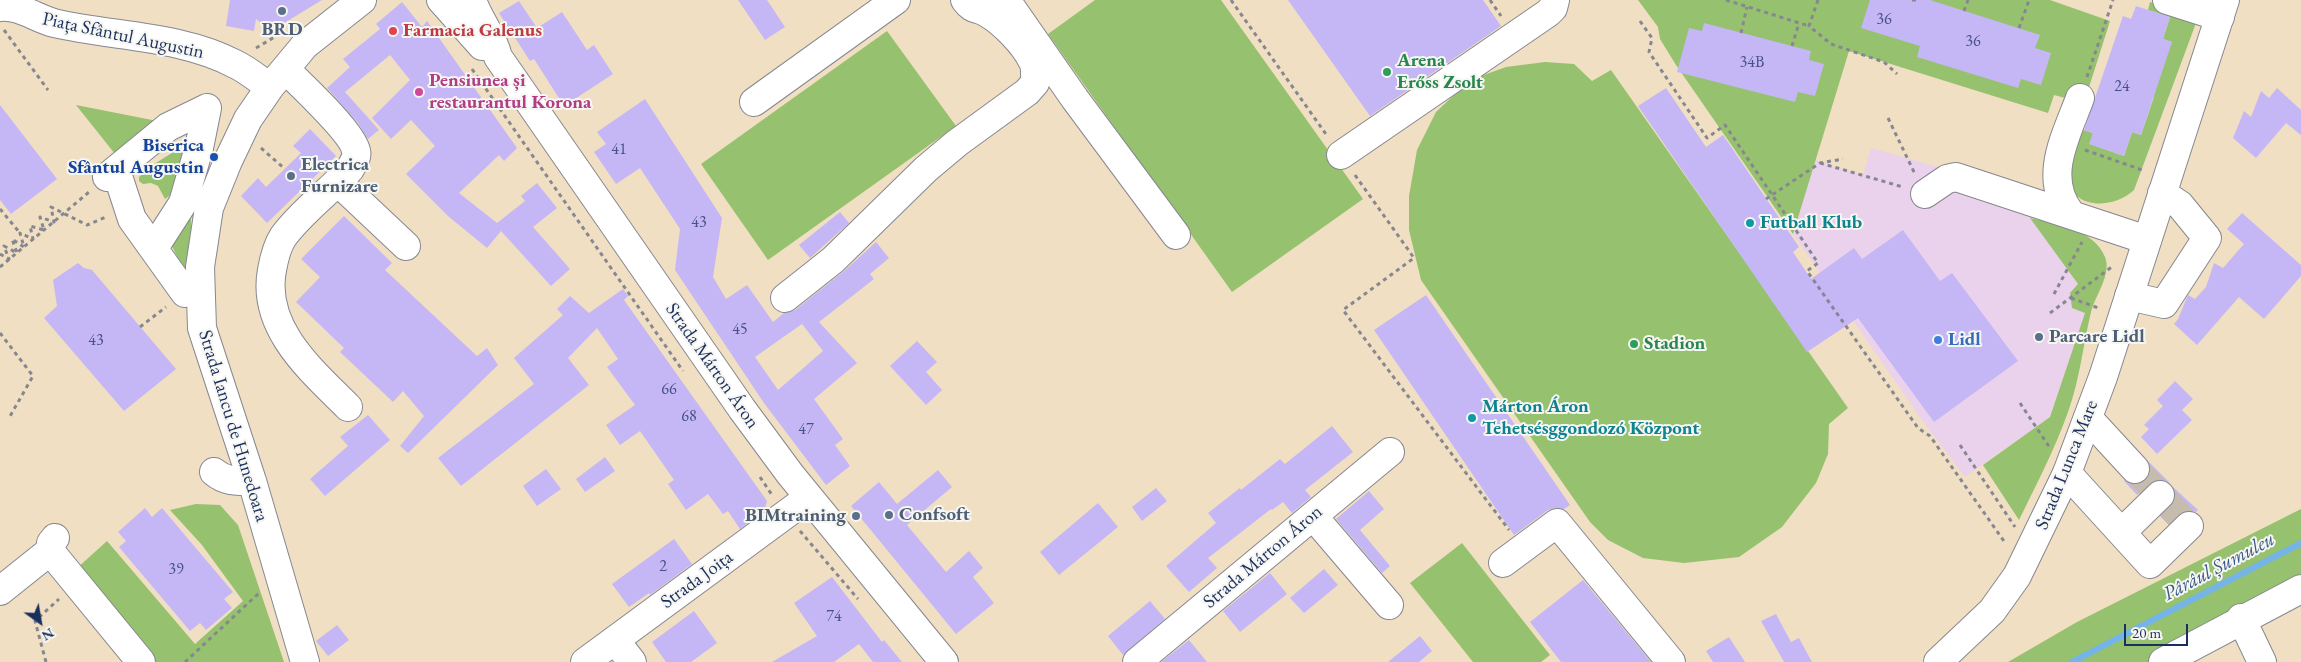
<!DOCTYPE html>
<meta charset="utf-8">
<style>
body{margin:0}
#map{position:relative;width:2301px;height:662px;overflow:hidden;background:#f0dfc2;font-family:"EB Garamond",serif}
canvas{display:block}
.north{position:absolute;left:15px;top:597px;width:50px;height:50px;-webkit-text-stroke:4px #f6f6f2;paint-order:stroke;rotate:148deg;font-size:14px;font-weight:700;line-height:20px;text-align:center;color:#1b2f5e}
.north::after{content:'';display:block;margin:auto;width:18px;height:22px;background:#1b2f5e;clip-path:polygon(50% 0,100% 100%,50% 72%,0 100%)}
.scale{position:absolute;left:2124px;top:624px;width:64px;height:22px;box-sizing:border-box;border:2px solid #1b2f5e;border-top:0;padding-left:6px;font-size:15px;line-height:18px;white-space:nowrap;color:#1b2f5e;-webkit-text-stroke:4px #f6f6f2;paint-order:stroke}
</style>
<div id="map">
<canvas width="2301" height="662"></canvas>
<div class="north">N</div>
<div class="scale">20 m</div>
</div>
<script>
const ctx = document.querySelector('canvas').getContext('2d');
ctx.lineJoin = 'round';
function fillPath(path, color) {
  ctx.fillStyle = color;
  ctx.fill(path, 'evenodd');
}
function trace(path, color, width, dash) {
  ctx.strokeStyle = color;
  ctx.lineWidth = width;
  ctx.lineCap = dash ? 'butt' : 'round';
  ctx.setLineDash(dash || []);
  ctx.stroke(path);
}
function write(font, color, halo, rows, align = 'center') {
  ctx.font = font + ' "EB Garamond",serif';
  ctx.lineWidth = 4;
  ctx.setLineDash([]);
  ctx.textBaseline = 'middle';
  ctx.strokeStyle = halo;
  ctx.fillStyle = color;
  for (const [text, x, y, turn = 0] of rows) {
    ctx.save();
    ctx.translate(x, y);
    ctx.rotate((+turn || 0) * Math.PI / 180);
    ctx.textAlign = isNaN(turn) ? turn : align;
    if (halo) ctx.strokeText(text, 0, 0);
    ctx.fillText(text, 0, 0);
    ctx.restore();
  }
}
const built = new Path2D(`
 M1871,148L2011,188L2078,284L2085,313L2050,417L1965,477L1922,420L1793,234L1814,160L1863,175Z`);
const green = new Path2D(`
 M1095,0H1221L1363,199L1232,292L1048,34Z
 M1638,0H2050L2110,21L2084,103L2054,95L2048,113L1849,51L1793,234L1676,65L1660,39L1658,27Z
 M2150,2L2192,16L2196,23L2134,190C2113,210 2069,210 2068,175C2068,161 2077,143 2080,129L2093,133L2090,144L2124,156L2132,132L2141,135L2154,97L2143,93L2172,42L2163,39L2170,17L2148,10Z
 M887,31L956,126L768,260L701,164Z
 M1545,62L1574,64L1592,81L1611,70L1848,408L1829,424L1828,454L1816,483L1782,527L1739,557L1684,563L1643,558L1608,540L1590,522L1421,280L1409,230V196L1417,150L1436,112L1470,80L1506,67Z
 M76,105L157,121L115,154Z
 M175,151L183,152C186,163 172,180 172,194L165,199L158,186L151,183L143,184L139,181V177L151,166Z
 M2030,218C2055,224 2094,229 2105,257C2112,274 2095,296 2091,312C2083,345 2080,379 2068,412C2055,449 2036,485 2019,520L1983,465L2050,417L2085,313L2072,308L2070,293L2078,284Z
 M191,219L192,288L170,242L183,222Z
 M196,504L220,505L238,525L284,662H151L76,569L107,541L195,644L243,601L202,545L170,510Z
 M2301,509V588L2154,662H2008L2077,622Z
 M1462,543L1550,655L1541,662H1473L1410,583Z`);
const stream = new Path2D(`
 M2072,662L2301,543`);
const building = new Path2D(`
 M230,0H322L271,31L256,19L254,31L226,26Z
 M738,0H767L785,27L765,40Z
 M1288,0H1483L1501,26L1370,116Z
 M1870,0H1930L2040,35L2035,48L2051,53L2041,85L2021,79L2018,88L1917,57L1920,46L1861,28Z
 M519,1L537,28L562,12L587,50L594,45L613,74L564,106L534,59L530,61L499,13Z
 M402,2L422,27L427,21L517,148L504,161L499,155L459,193L497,223L525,201L521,196L537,183L557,208L533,227L570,269L551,286L501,231L487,248L448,216L406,174L435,146L411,120L391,139L372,118L410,80L390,55L345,92L379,130L368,139L358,123L327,88L350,67L343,59L380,29L376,24Z
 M2136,6L2170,17L2163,39L2172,42L2141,135L2132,132L2124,156L2089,144L2093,133L2084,130L2123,16L2131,19Z
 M1704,23L1811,51L1809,60L1824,64L1815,96L1798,92L1795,102L1677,72L1689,28L1702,31Z
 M1666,88L1706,147L1723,135L1799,247L1793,252L1811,279L1854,248L1862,259L1903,230L1940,281L1952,273L2018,361L1934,422L1858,318L1807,352L1638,106Z
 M2277,88L2301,110V135L2286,123L2256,158L2233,138L2244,111L2251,117L2261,91L2269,98Z
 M645,99L722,218L713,277L726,299L747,285L773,322L784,313L795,310L843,272L876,242L889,258L870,274L874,279L819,322L857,363L814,399L843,439L835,445L850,466L826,485L764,403L675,270L680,229L640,168L616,184L594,152L606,144L597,132ZM802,324L823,351L778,390L755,357Z
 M0,105L57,179L11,214L0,200Z
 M310,129L336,156L267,223L241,196L258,178L266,187L301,153L293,146Z
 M840,212L849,223L810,258L799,245Z
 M2242,213L2301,265V276L2264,319L2239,297L2197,345L2174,324L2178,319L2188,295L2195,299L2206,287L2214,263L2223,268L2244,244L2227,229Z
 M344,216L392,263L385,270L477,356L487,348L498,365L408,453L400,446L424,416L403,391L393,402L340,352L344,348L296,302L320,277L301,259Z
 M78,263L84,268L92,270L176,369L124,411L44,318L57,306L53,280Z
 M623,289L628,296L624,300L767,501L764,511L740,529L728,511L723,514L708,494L686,510L668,484L674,480L640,431L620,445L606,425L635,405L607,367L618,359L597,328L568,358L589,385L461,486L438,458L534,384L514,358L563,315L557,309L570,296L589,313Z
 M1426,295L1570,505L1564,509L1555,508L1548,510L1514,535L1374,330Z
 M917,341L937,362L926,372L942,390L926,405L890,366Z
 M2175,381L2193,399L2182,410L2192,420L2157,454L2141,437L2149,429L2144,425L2163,406L2157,400Z
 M368,415L390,440L325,496L310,479L348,446L340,437Z
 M1332,426L1353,452L1305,490L1311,497L1292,513L1283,502L1272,510L1271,509L1208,558L1217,568L1189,592L1166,566L1216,523L1208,513L1240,488L1241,490L1280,459L1285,464Z
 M605,457L615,471L585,492L576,479Z
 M2148,461L2169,482L2156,480L2137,495L2123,480L2138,484L2145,481L2150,473Z
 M546,469L561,489L537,506L523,486Z
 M938,470L952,487L907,525L946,572L969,551L983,568L973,577L994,603L956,634L851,506L879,482L897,504Z
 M2173,487L2198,510L2196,512L2185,511L2168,524L2160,516L2175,500Z
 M1156,488L1167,501L1142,521L1132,507Z
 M1369,491L1384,509L1360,530L1390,566L1382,573L1336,519Z
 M1098,503L1118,527L1059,575L1040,552Z
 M145,508L152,517L162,508L233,592L224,599L232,608L206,630L200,623L190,631L119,547L126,541L118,532Z
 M674,539L692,564L650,595L649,593L629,607L612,584Z
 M1324,569L1338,585L1304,613L1290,598Z
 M1270,573L1287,594L1240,632L1223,611Z
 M832,577L882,642L884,640L902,662H873L859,644L834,662H772L817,636L794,603Z
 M1583,580L1651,662H1561L1530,622Z
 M1150,601L1165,619L1123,655L1108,636Z
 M694,611L717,643L691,662H666L652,642Z
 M1776,614L1791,642L1799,638L1812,662H1784L1761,621Z
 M337,625L349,640L328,656L316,641Z
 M1420,636L1432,651L1419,662H1388Z
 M1729,637L1745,662H1713L1706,651Z
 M1189,640L1207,662H1161Z`);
const minorTunnel = new Path2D(`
 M2135,469L2189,526`);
const path = new Path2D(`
 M1231,0L1328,137
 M1490,0L1501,16
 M1726,0L1809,26
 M1818,0L1809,26L1831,44L1884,62L1897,74
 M1912,0H1917
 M1964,11L1968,0
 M1640,21L1652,38L1649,52L1707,138L1725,125L1818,263L1807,271L1918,428L1930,436L2006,544
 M2019,28L2029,0
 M4,30L48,90
 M1741,33L1747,7
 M1792,46L1799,23
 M256,48L283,32
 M472,69L683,371
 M2087,77L2113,0
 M1888,118L1915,174
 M261,148L285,169
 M2085,150L2145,171
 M1820,163L1903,187
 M1355,175L1414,258L1343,310L1509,530
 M1766,199L1820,163L1843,159
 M0,209L20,233
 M0,254L9,259L4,246L17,253L12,239L24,247L20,233L33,239L30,226L44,230L40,217L54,222L51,207L87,225L106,217
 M0,267L89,192
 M2054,294L2082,242
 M2071,298L2101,309
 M2050,313L2113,266
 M140,327L166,307
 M0,333L33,376L9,418
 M2020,403L2050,448
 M1960,445L2015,527
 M760,477L772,495
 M800,531L858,599
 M46,662L35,621L59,599
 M185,662L259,593`);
const minor = new Path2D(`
 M1006,0L1075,99L1176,235
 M2167,0L2220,17
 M0,7C20,5 35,18 54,23C113,37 180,35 235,64C248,70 259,80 270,87
 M285,69C300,84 353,133 356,151C358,157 353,163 350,169C329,192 301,212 283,237C277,246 274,259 272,270C261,328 311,370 348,407
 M754,102L896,0
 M1341,155L1548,13L1553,8L1555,0
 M116,170L132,219L185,293
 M107,177L168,127L207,108
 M338,182L406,246
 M1925,194L1947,179L1956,177L2147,240
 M2071,214C2042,178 2066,136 2080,98
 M154,248L183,203L199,148L207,108
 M2129,296L2164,304L2207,238L2180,205L2162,193
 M785,298L833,260L926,169L957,143L1027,92L1035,83C1035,76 1036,66 1032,60C1024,44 1003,22 987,13C977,7 973,11 965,0
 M2088,418L2135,469
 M214,472C226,482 237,481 252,481
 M2067,473L2150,564L2189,526
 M1313,516L1389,605
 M2122,532L2160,495
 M50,551L141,662
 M1503,563L1557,523L1671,662
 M0,591L50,551L51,543L55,538
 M2241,618L2262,662
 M615,640L632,662
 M305,662L252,481L202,328L200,267L209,208L228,161L248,119L270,87L305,45L362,0
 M585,662L808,498
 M1137,662L1390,452
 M2163,662L2301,589`);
const major = new Path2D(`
 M441,0L482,46
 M472,0C479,21 493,35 498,57L742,409L790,474L944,662
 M1938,662L1992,611L2017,576L2067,473L2103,377L2225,0`);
const markers = [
 [282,11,5,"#5c6f8a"],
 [393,31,5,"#e0444e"],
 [1387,72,5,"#2e9e5b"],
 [419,92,5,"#d1479c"],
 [214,157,5,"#1a4fb4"],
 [291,176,5,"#5c6f8a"],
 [1750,223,5,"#0f9aa8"],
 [2039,337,5,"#5c6f8a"],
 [1938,340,5,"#3f7fe0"],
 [1634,344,5,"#2e9e5b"],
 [1472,418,5,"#0f9aa8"],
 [889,515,5,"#5c6f8a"],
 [856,516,5,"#5c6f8a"]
];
const numberNames = [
 ["36",1884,20],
 ["36",1973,42],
 ["34B",1752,63],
 ["24",2122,87],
 ["41",619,150],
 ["43",699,223],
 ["45",740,330],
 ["43",96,341],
 ["66",669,390],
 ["68",689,417],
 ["47",806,430],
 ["2",663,567],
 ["39",176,570],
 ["74",834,617]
];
const serviceNames = [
 ["BRD",282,30,"center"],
 ["Electrica",301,165],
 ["Furnizare",301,187],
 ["Parcare Lidl",2049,337],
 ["Confsoft",899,515],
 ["BIMtraining",846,516,"right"]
];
const healthNames = [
 ["Farmacia Galenus",403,31]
];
const streetNames = [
 ["Piața Sfântul Augustin",123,36,12],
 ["Strada Márton Áron",712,366,55],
 ["Strada Iancu de Hunedoara",233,426,73],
 ["Strada Lunca Mare",2067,465,-68],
 ["Strada Márton Áron",1263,557,-40],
 ["Strada Joița",697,580,-36]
];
const leisureNames = [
 ["Arena",1397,61],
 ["Erőss Zsolt",1397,83],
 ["Stadion",1644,344]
];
const hotelNames = [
 ["Pensiunea și",429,81],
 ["restaurantul Korona",429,103]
];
const transitNames = [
 ["Biserica",204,146],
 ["Sfântul Augustin",204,168]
];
const cultureNames = [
 ["Futball Klub",1760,223],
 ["Márton Áron",1482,407],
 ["Tehetsésggondozó Központ",1482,429]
];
const shopNames = [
 ["Lidl",1948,340]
];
const waterNames = [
 ["Pârâul Șumuleu",2219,567,-28]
];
fillPath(built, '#ead1ec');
fillPath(green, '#96c16e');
trace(stream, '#75b4e8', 6);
fillPath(building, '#c5b7f6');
trace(minorTunnel, '#c5bcae', 28, [28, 14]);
trace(minor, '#868790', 30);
trace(major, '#868790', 30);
trace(path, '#868790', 3, [4, 4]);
trace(minor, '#fff', 28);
trace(major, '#fff', 28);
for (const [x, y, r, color] of markers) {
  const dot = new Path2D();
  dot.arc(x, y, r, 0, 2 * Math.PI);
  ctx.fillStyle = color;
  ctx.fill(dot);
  trace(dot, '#f6f6f2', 2);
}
write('16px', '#465184', null, numberNames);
write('bold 19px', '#4e5e75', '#f6f6f2', serviceNames, 'left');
write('bold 19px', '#be3a42', '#f6f6f2', healthNames, 'left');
write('19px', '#1b2f5e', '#f6f6f2', streetNames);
write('bold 19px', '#27864d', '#f6f6f2', leisureNames, 'left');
write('bold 19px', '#b23c85', '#f6f6f2', hotelNames, 'left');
write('bold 19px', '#164399', '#f6f6f2', transitNames, 'right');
write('bold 19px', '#0d838f', '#f6f6f2', cultureNames, 'left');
write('bold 19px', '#366cbe', '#f6f6f2', shopNames, 'left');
write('italic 20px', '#365787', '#f6f6f2', waterNames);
</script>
